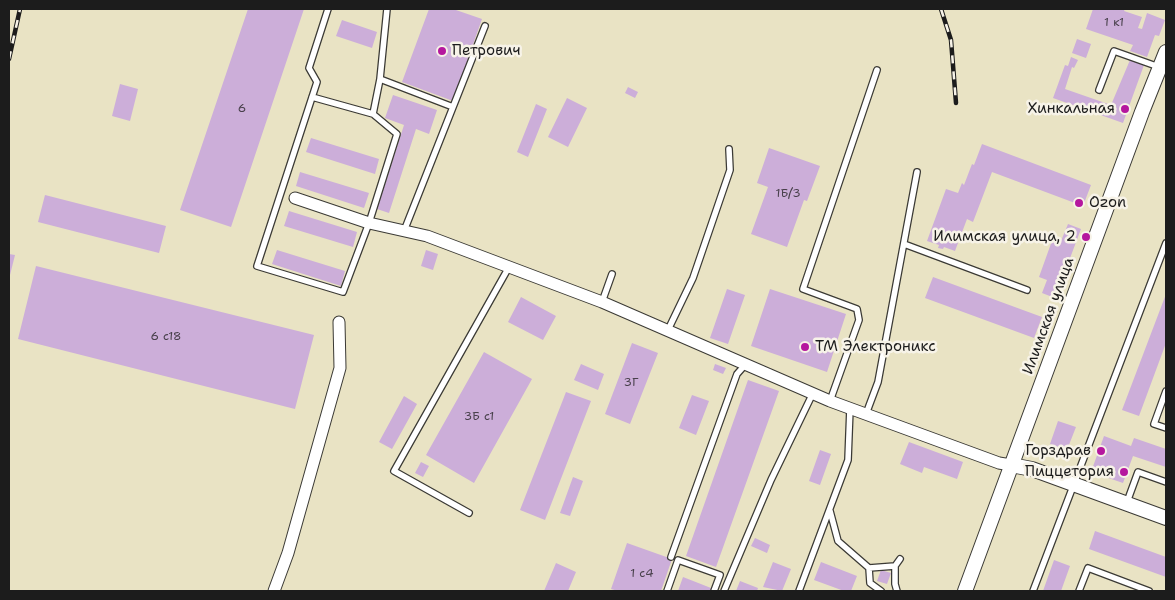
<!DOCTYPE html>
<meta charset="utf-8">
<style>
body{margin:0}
#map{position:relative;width:1175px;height:600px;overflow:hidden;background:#e9e3c4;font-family:"Shantell Sans",sans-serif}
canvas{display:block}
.frame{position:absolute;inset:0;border:10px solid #1c1c1c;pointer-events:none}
</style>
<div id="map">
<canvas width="1175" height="600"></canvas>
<div class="frame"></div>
</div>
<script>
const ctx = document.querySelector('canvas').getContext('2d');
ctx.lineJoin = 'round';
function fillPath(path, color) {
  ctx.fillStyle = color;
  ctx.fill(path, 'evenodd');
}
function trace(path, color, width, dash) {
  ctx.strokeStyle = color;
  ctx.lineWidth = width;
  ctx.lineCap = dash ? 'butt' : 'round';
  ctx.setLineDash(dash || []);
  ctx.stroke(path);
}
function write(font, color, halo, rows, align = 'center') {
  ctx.font = font + ' "Shantell Sans",sans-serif';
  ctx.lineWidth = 5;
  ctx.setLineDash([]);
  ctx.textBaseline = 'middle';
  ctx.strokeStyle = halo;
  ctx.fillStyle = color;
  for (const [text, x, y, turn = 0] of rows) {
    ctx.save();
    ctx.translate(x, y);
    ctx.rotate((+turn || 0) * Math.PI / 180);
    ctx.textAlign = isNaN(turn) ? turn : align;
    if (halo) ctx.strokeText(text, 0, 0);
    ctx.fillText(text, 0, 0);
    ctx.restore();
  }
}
const building = new Path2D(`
 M248,9H304L231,227L180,210Z
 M429,9H453L482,19L453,101L402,82Z
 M1093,9H1125L1124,11L1142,17L1138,28L1142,29L1147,13L1165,20L1159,36L1155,35L1147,57L1130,51L1133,45L1086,29Z
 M342,20L377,32L372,48L336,36Z
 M1077,39L1091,44L1086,58L1072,53Z
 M1071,57L1078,60L1074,68L1072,67L1065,89L1111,105L1130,60L1144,65L1123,123L1053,98L1065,65L1068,66Z
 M120,84L138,89L130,121L112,116Z
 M628,87L638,92L635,98L625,93Z
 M393,95L437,110L429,134L416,129L389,213L377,209L404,125L385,118Z
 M567,98L587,108L568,147L548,137Z
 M536,104L547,109L528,157L517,152Z
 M311,138L379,159L375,174L306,152Z
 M982,144L1091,185L1083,206L992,172L973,222L967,219L955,251L944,247L943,249L938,248L939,245L927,241L946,189L958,193L962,183L964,185L972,164L974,165Z
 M769,148L820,166L807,201L804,200L787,247L751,234L768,187L757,183Z
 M300,172L369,193L364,208L296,186Z
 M45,195L166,226L159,253L38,222Z
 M289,211L357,232L353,247L284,226Z
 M1068,224L1081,229L1055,298L1042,293L1047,280L1039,277L1053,238L1061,241Z
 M277,250L345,271L341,286L272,264Z
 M426,250L438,254L433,270L421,266Z
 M9,254L15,255L9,279Z
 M36,266L314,335L295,409L18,339Z
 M933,277L1042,317L1034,338L925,298Z
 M727,289L745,295L728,344L710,338Z
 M770,289L846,314L827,372L751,346Z
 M1166,294V343L1139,416L1122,410Z
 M521,297L556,316L543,340L508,322Z
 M632,343L658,353L630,424L605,414Z
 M484,352L532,379L474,483L426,455Z
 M581,364L604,374L598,390L574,380Z
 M715,364L726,368L723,374L713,370Z
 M748,380L779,391L716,567L686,556Z
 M566,392L591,401L545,520L520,510Z
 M692,395L709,401L696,435L679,428Z
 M404,396L417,404L392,449L379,442Z
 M1058,421L1076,427L1067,450L1050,444Z
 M1104,436L1131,446L1134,438L1166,449V467L1133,456L1123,483L1091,472Z
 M909,442L963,462L957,479L924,467L922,473L900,464Z
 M820,450L831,454L820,485L809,481Z
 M421,462L429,466L423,477L415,473Z
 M573,477L583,481L570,516L560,513Z
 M1095,531L1166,557V577L1089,549Z
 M755,538L770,545L767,553L751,546Z
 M627,543L672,559L661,591H618L611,589Z
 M1054,560L1070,566L1061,591H1043Z
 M773,562L791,569L782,591L763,587Z
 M821,562L857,576L851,591H844L814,580Z
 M556,563L576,572L568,591H544Z
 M881,570L891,573L887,584L877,581Z
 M683,577L711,588L710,591H678Z
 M740,581L758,588L757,591H736Z`);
const service = new Path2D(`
 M387,9L380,79L453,107
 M1099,90L1114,51L1159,67
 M312,97L373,114L397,134L369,223L343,292L257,266L317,82L309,68L328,9
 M373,114L380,79
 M404,231L485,26
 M904,244L1027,290
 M602,302L612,274
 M667,332L693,278L730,170L729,149
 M1166,391L1154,424L1166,428
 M830,401L859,320L857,309L803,289L877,70
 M866,414L878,382L917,172
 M1127,502L1138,472L1166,482
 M830,511L838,541L869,568L870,583L881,591
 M469,513L394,471L509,267
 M671,557L737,374L745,365
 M895,566V584L897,591
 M869,568L895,566L900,559
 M667,591L678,560L720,575L714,591
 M724,591L771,480L813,393
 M799,591L848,460L850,408
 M1033,591L1166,243
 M1079,591L1088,568L1149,591`);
const minor = new Path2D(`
 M295,198L369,223L427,236L602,302L830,401L999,463L1011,465
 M274,591L288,553L340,368L339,322`);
const tertiary = new Path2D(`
 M1011,465L1032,469L1166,518
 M965,591L1142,112L1166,52`);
const rail = new Path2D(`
 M941,9L951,40L956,103
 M9,59L20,9`);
const markers = [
 [442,51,5,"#b5179e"],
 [1125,109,5,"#b5179e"],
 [1079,203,5,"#b5179e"],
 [1086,237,5,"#b5179e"],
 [805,347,5,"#b5179e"],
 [1101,451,5,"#b5179e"],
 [1124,472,5,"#b5179e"]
];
const numberNames = [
 ["1 к1",1114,23],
 ["6",242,109],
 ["1Б/3",788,194],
 ["6 с18",166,337],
 ["3Г",631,383],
 ["3Б с1",479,417],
 ["1 с4",642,574]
];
const poiNames = [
 ["Петрович",452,51,"left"],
 ["Хинкальная",1115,109],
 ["Ozon",1089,203,"left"],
 ["Илимская улица, 2",1076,237],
 ["ТМ Электроникс",815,347,"left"],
 ["Горздрав",1091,451],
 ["Пиццетория",1114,472]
];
const streetNames = [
 ["Илимская улица",1049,316,-70]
];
fillPath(building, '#ccaed9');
trace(service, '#3b3a35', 8);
trace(minor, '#3b3a35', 13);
trace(tertiary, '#3b3a35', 16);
trace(service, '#fff', 5.5);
trace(minor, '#fff', 11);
trace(tertiary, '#fff', 14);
trace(rail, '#1c1c1c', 4.5);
trace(rail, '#f7f3e8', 2.5, [8]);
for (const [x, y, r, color] of markers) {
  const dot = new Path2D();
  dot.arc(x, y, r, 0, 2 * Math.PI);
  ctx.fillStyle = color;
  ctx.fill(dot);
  trace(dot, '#f7f3e8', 2);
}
write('12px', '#48404b', null, numberNames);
write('15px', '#1c1c1c', '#f7f3e8', poiNames, 'right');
write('15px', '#1c1c1c', '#f7f3e8', streetNames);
</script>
